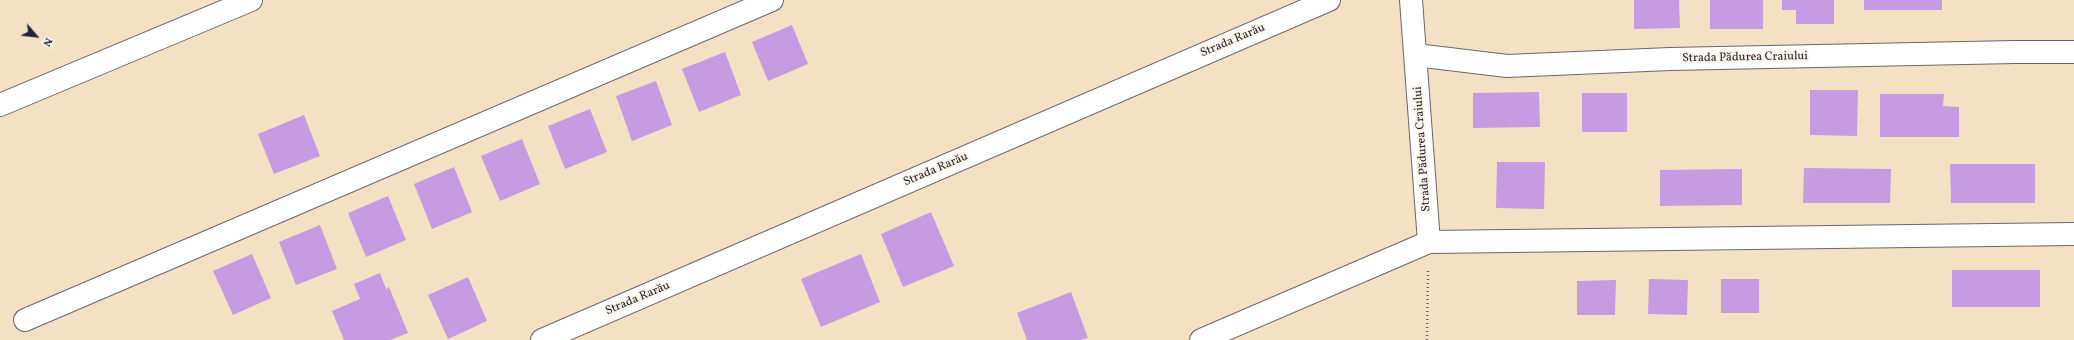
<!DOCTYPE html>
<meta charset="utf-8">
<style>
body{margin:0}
#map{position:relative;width:2074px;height:340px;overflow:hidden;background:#f4e1c4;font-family:Vollkorn,serif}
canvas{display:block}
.north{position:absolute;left:16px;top:16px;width:40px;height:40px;-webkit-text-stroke:3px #fcf5e5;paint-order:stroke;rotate:118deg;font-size:11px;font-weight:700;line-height:16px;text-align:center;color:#22223b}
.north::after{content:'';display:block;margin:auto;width:14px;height:18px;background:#22223b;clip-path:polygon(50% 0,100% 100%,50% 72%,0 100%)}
</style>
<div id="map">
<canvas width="2074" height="340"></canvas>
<div class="north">N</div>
</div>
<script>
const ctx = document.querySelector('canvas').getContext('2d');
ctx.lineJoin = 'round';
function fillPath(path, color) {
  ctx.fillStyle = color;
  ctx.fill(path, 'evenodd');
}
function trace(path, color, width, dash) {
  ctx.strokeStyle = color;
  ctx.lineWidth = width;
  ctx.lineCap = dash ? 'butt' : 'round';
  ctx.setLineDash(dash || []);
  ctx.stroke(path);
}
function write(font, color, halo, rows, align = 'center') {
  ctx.font = font + ' Vollkorn,serif';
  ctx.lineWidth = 4;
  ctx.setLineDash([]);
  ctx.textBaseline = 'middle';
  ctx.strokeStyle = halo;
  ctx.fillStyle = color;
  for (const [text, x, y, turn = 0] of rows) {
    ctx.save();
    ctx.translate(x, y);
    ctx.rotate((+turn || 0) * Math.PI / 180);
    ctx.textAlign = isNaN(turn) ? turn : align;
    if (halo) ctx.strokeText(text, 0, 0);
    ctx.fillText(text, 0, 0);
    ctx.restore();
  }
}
const building = new Path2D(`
 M1634,0H1679L1680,28L1634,29Z
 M1710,0H1763V29H1710Z
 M1782,0H1834V24H1796V10H1782Z
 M1864,0H1942V10H1864Z
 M792,25L808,64L768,81L752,42Z
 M725,52L741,95L699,112L682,69Z
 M656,81L672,125L632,141L616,96Z
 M1810,90H1858L1857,136L1810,135Z
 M1539,92L1540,127L1473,128V93Z
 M1582,93H1627V132H1582Z
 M1880,94H1944L1943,106L1959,107V137H1880Z
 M590,109L607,152L565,169L548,126Z
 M304,115L320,156L274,174L258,134Z
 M522,139L540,184L500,201L481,156Z
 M1497,162H1545L1544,209L1496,208Z
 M1950,164H2035V203H1951Z
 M454,167L472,212L432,229L414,184Z
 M1804,168L1891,169L1890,203H1803Z
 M1742,169V205L1660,206V170Z
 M388,196L406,240L366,257L348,213Z
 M931,212L954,266L903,287L881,234Z
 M320,225L337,269L296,285L279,242Z
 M252,254L271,298L233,315L213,271Z
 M861,254L880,302L821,327L801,279Z
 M1952,270H2040V307H1952Z
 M380,273L386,289L389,287L408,333L390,340H344L332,311L360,299L354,284Z
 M468,277L487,321L448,339L428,295Z
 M1649,279L1688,280L1687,315L1648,314Z
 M1721,279H1759V313H1721Z
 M1616,280L1615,315H1577V281Z
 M1071,292L1088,338L1081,340H1027L1017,313Z`);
const path = new Path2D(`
 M1427,340L1428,271`);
const minor = new Path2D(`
 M1411,0L1429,242
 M1416,55L1507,66L1670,59L2015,52H2074
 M0,105L251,0
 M25,320L772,0
 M542,340L1329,0
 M1201,340L1429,242L2074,234`);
const streetNames = [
 ["Strada Rarău",1233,41,-23],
 ["Strada Pădurea Craiului",1745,58,-1],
 ["Strada Pădurea Craiului",1423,149,-94],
 ["Strada Rarău",936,170,-23],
 ["Strada Rarău",638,299,-23]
];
fillPath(building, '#c79be2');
trace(minor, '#6c656b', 24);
trace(path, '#6c656b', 2.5, [1, 3]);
trace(minor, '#fff', 22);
write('12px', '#22223b', '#fcf5e5', streetNames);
</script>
